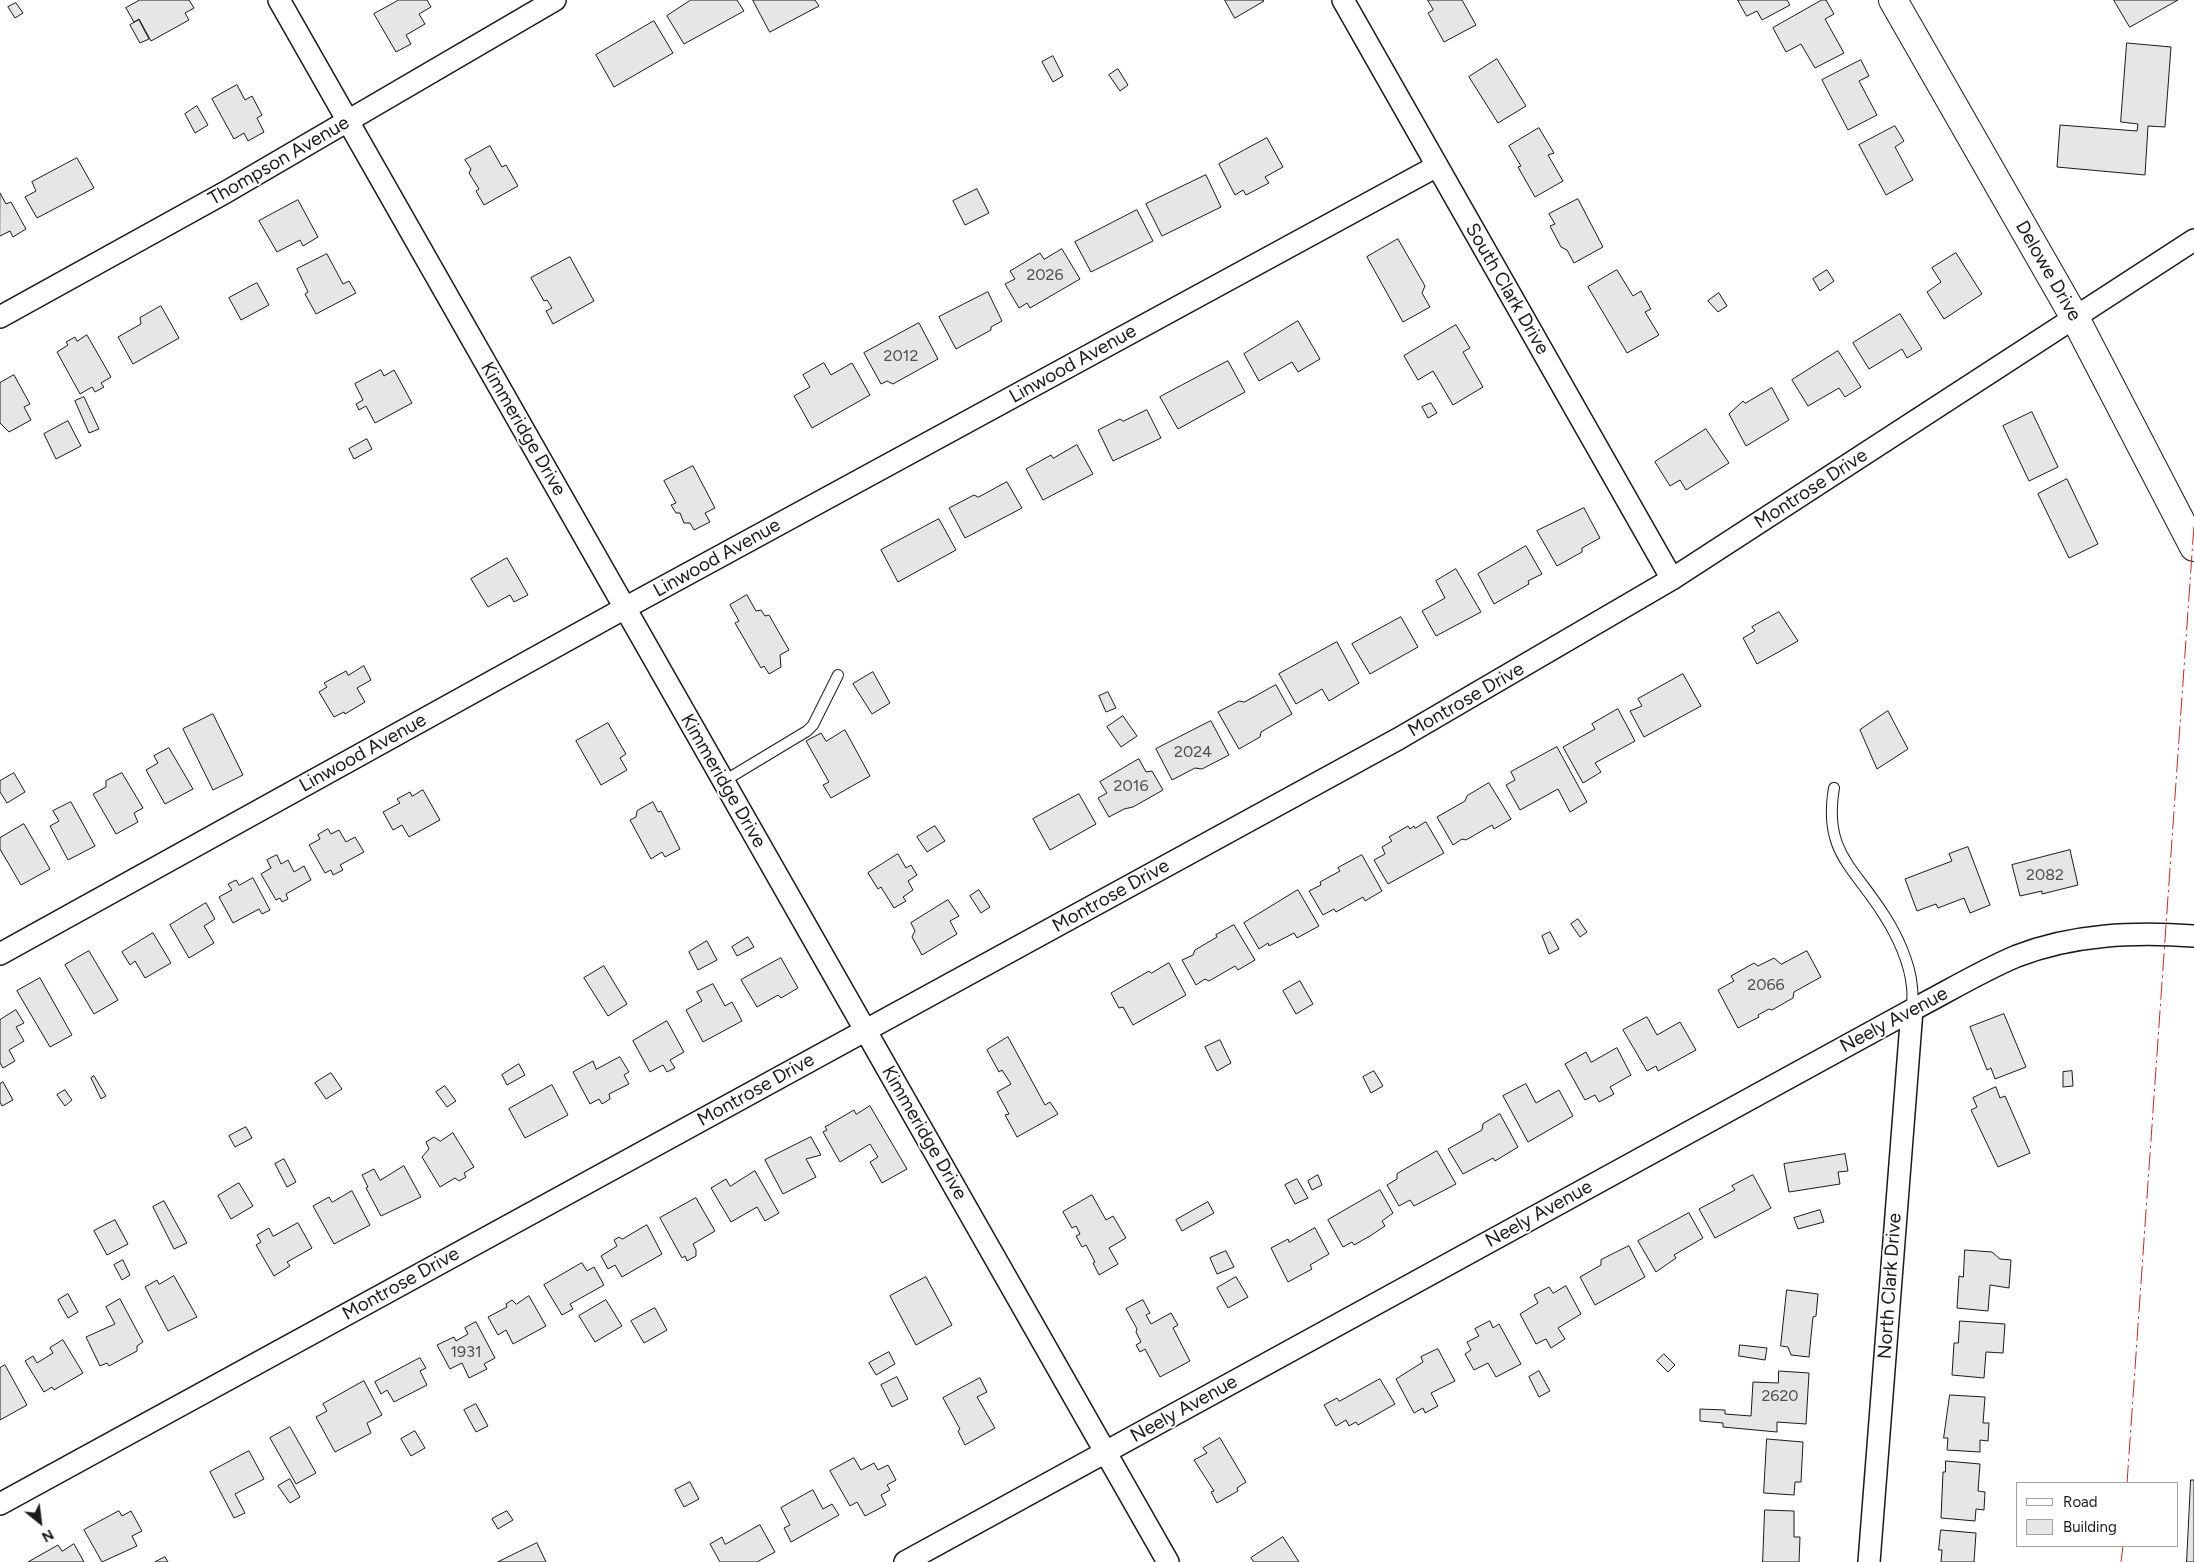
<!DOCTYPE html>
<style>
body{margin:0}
#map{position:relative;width:2194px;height:1562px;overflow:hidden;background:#fff;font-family:Figtree,sans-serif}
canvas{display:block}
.legend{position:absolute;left:2016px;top:1482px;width:162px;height:65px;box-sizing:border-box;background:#fff;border:1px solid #a3a3a3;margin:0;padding:6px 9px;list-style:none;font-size:15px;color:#1a1a1a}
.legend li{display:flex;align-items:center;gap:10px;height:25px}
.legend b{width:25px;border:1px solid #a3a3a3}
.north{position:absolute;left:15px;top:1497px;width:50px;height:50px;-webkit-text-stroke:4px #fff;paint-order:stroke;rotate:151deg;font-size:14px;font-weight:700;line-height:20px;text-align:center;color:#1a1a1a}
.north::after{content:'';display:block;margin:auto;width:18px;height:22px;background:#1a1a1a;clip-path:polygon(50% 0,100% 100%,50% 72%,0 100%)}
</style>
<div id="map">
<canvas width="2194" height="1562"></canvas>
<ul class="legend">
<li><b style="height:6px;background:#fff"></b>Road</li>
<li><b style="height:14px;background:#e6e6e6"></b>Building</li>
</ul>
<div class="north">N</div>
</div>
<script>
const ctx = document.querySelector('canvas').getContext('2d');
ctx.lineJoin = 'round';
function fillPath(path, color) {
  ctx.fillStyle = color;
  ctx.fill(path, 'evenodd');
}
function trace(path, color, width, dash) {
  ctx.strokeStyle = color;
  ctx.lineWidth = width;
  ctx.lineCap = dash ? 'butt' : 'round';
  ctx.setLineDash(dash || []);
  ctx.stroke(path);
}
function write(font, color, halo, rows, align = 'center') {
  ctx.font = font + ' Figtree,sans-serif';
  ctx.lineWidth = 4;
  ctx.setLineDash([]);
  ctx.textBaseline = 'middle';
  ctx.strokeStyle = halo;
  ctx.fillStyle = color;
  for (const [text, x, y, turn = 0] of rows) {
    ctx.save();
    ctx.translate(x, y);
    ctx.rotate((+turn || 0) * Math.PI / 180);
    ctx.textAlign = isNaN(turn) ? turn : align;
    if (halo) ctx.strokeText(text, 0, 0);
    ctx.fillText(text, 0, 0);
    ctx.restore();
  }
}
const building = new Path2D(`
 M140,0H189L194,8L185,13L189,20L151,41L139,19L134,22L126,8Z
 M399,0H427L431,7L419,14L425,24L406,35L411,44L396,52L374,14Z
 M691,0H737L744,11L684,44L667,16Z
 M753,0H815L819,6L770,32Z
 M1225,0H1263L1264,1L1235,18Z
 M1428,0H1462L1476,25L1444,42L1428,13L1433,10Z
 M1738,0H1787L1790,5L1762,20L1757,11L1747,16Z
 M1822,0H1826L1834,14L1825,19L1844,53L1815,68L1801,44L1786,52L1773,28Z
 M2114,0H2178L2130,27Z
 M16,3L23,13L15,18L8,7Z
 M139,20L149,39L140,43L130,25Z
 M654,21L673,53L614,87L596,55Z
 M2127,43L2171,47L2165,127L2148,126L2145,175L2057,167L2060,125L2137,131L2138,124L2121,122Z
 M1053,56L1063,76L1053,82L1042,62Z
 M1497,59L1526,106L1498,123L1469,77Z
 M1861,60L1869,76L1859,81L1877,115L1848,130L1822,80Z
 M1118,69L1128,85L1120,91L1109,75Z
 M237,85L245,100L252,96L262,115L257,118L264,132L248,141L244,133L234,139L212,99Z
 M197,106L208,125L195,133L185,114Z
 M1895,126L1904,141L1895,147L1913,180L1886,195L1859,145Z
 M1539,128L1554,153L1548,155L1563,181L1535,197L1518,167L1521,166L1509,146Z
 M1267,138L1283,167L1265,177L1269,183L1246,195L1243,190L1235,195L1219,164Z
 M490,146L502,167L506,165L518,186L484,205L476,191L479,189L469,173L471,169L465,160Z
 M77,158L94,188L37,218L25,197L36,191L32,182Z
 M1206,175L1221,207L1162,236L1146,204Z
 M977,189L989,213L965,225L953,201Z
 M0,193L6,204L11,202L26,229L13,237L10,231L0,236Z
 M1578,199L1603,247L1574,263L1567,250L1561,247L1550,226L1555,224L1549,214Z
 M298,200L318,237L303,246L300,240L277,252L259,221Z
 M1137,210L1153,241L1091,272L1075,242Z
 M1398,239L1425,286L1422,293L1430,307L1403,322L1367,257Z
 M1062,249L1080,279L1030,308L1027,303L1019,308L1005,284L1015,279L1010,271L1040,253L1044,259Z
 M1956,253L1982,294L1944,319L1927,292L1941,282L1932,268Z
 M327,254L343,284L349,281L356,293L316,314L305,294L308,292L297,269Z
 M570,257L594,301L553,324L546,311L552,308L547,300L544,301L531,278Z
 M1617,270L1633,296L1641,291L1651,309L1645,312L1659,335L1627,353L1588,287Z
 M1827,270L1834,281L1820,291L1813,279Z
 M257,283L269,305L241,320L229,298Z
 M988,292L1002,321L991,327V330L956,349L939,317Z
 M1719,293L1727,306L1718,312L1708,301Z
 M161,306L179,338L133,364L118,337L141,324L140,318Z
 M1900,314L1922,349L1907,358L1902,349L1869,369L1853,343Z
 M1298,321L1320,359L1298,372L1292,362L1259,381L1244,354Z
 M919,323L938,359L893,384L887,381L881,384L864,353Z
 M1456,325L1470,348L1463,352L1483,387L1453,405L1433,371L1418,380L1404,356Z
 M87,335L111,377L101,383L104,387L95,392L92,387L80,394L57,352L68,345L66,342L75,337L77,341Z
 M1838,351L1861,387L1845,397L1839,388L1808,406L1792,380Z
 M1228,361L1245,392L1178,429L1160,397Z
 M824,363L831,375L852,363L870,395L812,428L794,396L810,387L803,375Z
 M381,370L384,376L394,370L412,403L375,423L366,406L359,410L356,404L363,400L355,384Z
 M14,375L30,404L24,407L31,420L9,432L0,423V383Z
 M1772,388L1789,420L1746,446L1729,414L1743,401L1745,403Z
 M84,397L99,429L89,433L75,401Z
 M1431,403L1437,413L1428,418L1422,407Z
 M1147,410L1161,438L1113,461L1098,430L1120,419L1123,421Z
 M2032,412L2058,467L2029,481L2003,426Z
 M68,421L81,446L56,459L44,434Z
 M1706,429L1729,463L1686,490L1680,480L1670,486L1655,462Z
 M367,439L372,449L354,459L349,449Z
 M1077,445L1093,474L1043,500L1026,469L1051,455L1053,458Z
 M693,466L715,508L705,513L710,522L694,530L690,523H684L680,513H676L671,505L676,503L664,481Z
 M2067,479L2098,544L2069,558L2038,494Z
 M1007,482L1022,508L965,538L949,508L974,495L978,497Z
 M1584,508L1600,538L1582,548V552L1557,566L1537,531Z
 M939,519L956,550L898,582L881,550Z
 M1526,546L1542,574L1528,581L1529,584L1494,604L1478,574Z
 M507,558L528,595L514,602L510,595L488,607L471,579Z
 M1456,569L1481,612L1436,636L1422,611L1445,598L1436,581Z
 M747,595L756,611L761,610L765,616L769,615L789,650L780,655L781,667L769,674L764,666L761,668L735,623L739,621L730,605Z
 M1779,612L1798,641L1757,664L1743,638L1755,631L1752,627Z
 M1401,617L1418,647L1370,674L1352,644Z
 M1337,642L1359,683L1329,701L1322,689L1296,704L1279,674Z
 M364,666L371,680L357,688L365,702L345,714L344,712L334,717L319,692L327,687L324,683L346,671L348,675Z
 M873,672L890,703L872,714L853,684Z
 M1683,674L1701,706L1644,737L1630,711L1642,706L1638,699Z
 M1276,685L1292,714L1261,732L1260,737L1239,749L1218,712L1239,701L1244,702Z
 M1108,692L1116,708L1106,712L1099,696Z
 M1618,709L1635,741L1595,763L1601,772L1583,783L1563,747L1595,729L1592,724Z
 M1888,711L1908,749L1877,769L1860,730Z
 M213,714L243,775L213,790L183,729Z
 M1123,716L1137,736L1121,747L1107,727Z
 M1211,721L1229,755L1202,769L1195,768L1172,780L1156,749Z
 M608,723L626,754L620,758L627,770L601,785L576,741Z
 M845,730L870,776L831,798L823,785L829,782L806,741L821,733L826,741Z
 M1557,747L1587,802L1570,812L1558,789L1520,810L1506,785L1515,780L1511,772Z
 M169,748L193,789L165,804L146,770L158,763L154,756Z
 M1139,759L1146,772L1152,771L1163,790L1133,807L1124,809L1109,817L1098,798L1107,793L1100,782Z
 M14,773L25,792L7,803L0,792V781Z
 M122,773L143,808L134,813L138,822L116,834L93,794L106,787V781Z
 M1489,783L1511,819L1494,829L1492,825L1466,840L1462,839L1453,845L1437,817L1465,801L1467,796Z
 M423,790L440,820L409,837L402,825L393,830L383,812L400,803L397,799L410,792L412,796Z
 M1079,794L1096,824L1050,850L1033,819Z
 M71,802L95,846L68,860L50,826L59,821L53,811Z
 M653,802L658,812L661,811L680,849L665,857L662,852L651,859L630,820L636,817L637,811Z
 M1426,822L1444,853L1388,884L1374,860L1385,854L1382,847L1392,841L1389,837L1408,826L1410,829L1414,826L1415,828Z
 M24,824L50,869L21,885L0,849V838Z
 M935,826L945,841L927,852L917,837Z
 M328,829L331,834L339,830L346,842L355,837L364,852L340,865L343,870L333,875L331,870L325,873L309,845L320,839L318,835Z
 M1968,847L1990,905L1970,913L1964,898L1938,908L1936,904L1917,911L1905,879L1952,861L1949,854Z
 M2070,850L2078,885L2042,894V891L2020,896L2012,865Z
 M898,854L906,868L911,865L917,875L908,881L913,890L903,897L906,901L894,908L881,887L878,889L868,873Z
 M277,855L281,864L288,860L294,872L304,866L311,880L286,894L288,899L282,902L280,898L276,900L261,874L271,868L267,860Z
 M1362,855L1382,891L1365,901L1363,897L1336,912L1334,909L1323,915L1309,891L1321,885L1320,882L1340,871L1338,868Z
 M253,878L270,910L262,914L259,909L233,923L219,897L232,890L228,884L236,880L239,885Z
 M979,890L990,907L981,913L970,896Z
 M1298,890L1319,926L1297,938L1294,933L1269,946L1268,943L1259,949L1244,923Z
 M948,900L959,916L950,921L957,934L922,955L912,937L915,931L911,923Z
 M206,903L215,919L204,926L214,943L189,958L170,925Z
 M1578,919L1587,932L1580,937L1571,924Z
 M1234,925L1255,960L1238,970L1235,966L1209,981L1205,979L1196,985L1182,960L1193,955L1195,950L1217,937L1216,935Z
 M1550,932L1559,949L1549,954L1542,936Z
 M153,933L171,963L145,978L135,961L130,965L122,952Z
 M748,937L754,947L737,956L732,947Z
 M707,941L717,960L698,970L689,952Z
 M89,951L118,1000L94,1014L65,965Z
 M1807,951L1821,977L1794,992L1793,998L1772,1010L1769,1009L1758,1015L1759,1017L1738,1028L1718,990L1734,981L1731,976L1754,963L1758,966L1774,958L1781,964Z
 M781,958L798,988L781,998L778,995L757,1007L741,980Z
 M1169,963L1186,995L1133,1025L1123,1007L1119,1008L1111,993L1149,971L1151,973Z
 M604,966L627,1004L608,1016L584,978Z
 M40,978L72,1035L50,1047L17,991Z
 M1300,981L1313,1004L1296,1014L1283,991Z
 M713,984L725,1006L732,1002L742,1021L703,1042L686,1010L702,1001L697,992Z
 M16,1010L24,1023L16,1027L24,1041L9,1050L15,1061L3,1068L0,1063V1020Z
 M2004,1014L2026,1067L1995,1079L1991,1068L1987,1070L1970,1027Z
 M1647,1017L1657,1035L1680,1022L1696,1050L1658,1071L1656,1066L1647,1071L1623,1030Z
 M667,1021L684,1052L670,1060L675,1068L667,1072L663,1065L650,1072L633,1041Z
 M1008,1037L1045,1105L1050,1102L1058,1114L1017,1137L1005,1115L1009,1114L997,1092L1011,1084L1002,1070L999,1072L987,1050Z
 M1220,1040L1231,1063L1217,1071L1205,1047Z
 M1617,1048L1631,1075L1610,1087L1614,1094L1599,1102L1595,1095L1585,1100L1565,1064L1586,1052L1591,1062Z
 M620,1057L629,1072L624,1075L629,1084L609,1094L610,1099L602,1104L599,1099L590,1104L573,1072L593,1061L596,1069Z
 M519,1064L525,1075L507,1085L502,1075Z
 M1374,1071L1383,1086L1371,1093L1363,1077Z
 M2072,1071L2073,1086L2063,1087V1072Z
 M331,1073L342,1089L326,1099L315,1083Z
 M94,1076L106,1096L101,1099L91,1078Z
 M3,1082L13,1100L2,1106L0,1102V1084Z
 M1526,1084L1536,1103L1559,1090L1573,1116L1528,1142L1503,1096Z
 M552,1085L568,1115L525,1138L509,1109Z
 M445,1086L456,1101L447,1107L436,1092Z
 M1996,1087L2000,1098L2005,1096L2030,1153L1998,1167L1971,1110L1977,1107L1973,1098Z
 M65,1090L72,1100L65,1106L57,1095Z
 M870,1106L907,1169L882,1183L870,1162L878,1157L870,1144L840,1162L823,1132L827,1130L825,1127L854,1110L856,1114Z
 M1500,1114L1518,1147L1495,1161L1493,1158L1463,1174L1448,1149L1482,1130L1483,1124Z
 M246,1127L252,1138L235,1147L229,1136Z
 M453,1133L474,1167L464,1173L466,1177L459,1181L455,1178L440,1187L422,1157L429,1149L426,1142L434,1137L440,1141Z
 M811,1137L821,1155L806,1159L816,1177L783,1194L765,1160Z
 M1437,1151L1456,1184L1414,1206L1410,1200L1399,1206L1387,1185L1397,1179V1174Z
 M1845,1154L1848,1171L1838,1172L1840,1184L1789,1192L1784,1164Z
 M284,1159L296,1182L287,1187L275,1164Z
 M404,1166L421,1197L381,1216L366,1188L368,1187L362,1175L374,1169L380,1180Z
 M755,1171L779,1213L765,1221L757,1207L731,1222L711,1188L726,1179L730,1186Z
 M1318,1175L1322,1185L1312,1190L1308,1181Z
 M1753,1175L1771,1208L1715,1238L1699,1209L1735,1190L1732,1186Z
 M1297,1179L1308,1198L1295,1204L1285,1185Z
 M239,1183L253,1206L231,1219L218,1196Z
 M1380,1190L1393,1213L1382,1221L1385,1226L1370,1236L1354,1245L1352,1242L1343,1247L1328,1220Z
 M352,1191L370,1225L334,1244L313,1206L329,1197L332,1202Z
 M1092,1195L1106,1220L1113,1216L1126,1238L1109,1248L1118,1264L1099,1275L1093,1263L1095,1262L1086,1245L1082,1247L1076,1236L1080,1234L1076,1226L1072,1228L1063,1212Z
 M696,1198L715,1231L693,1244L696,1250V1256L687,1261L685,1256L682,1258L660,1218Z
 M164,1201L187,1243L174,1249L153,1207Z
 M1208,1202L1214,1213L1182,1231L1176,1220Z
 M1820,1210L1824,1222L1798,1229L1794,1218Z
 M1689,1213L1703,1238L1674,1255L1676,1258L1656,1272L1638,1241Z
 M115,1220L128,1244L107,1255L94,1231Z
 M298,1223L312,1248L287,1262L290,1266L274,1276L256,1245L261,1242L257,1235L269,1228L273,1236Z
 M647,1225L662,1254L622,1277L615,1265L608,1269L601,1256L617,1246L614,1240L619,1237L622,1239Z
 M1315,1228L1329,1254L1310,1265L1312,1269L1288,1282L1271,1248L1288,1239L1289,1242Z
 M1629,1246L1645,1277L1595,1305L1580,1277L1601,1265V1260Z
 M1965,1250L1992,1252L2000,1259L2011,1260L2009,1288L1990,1285L1988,1311L1957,1308L1959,1276L1963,1277Z
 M1226,1251L1234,1267L1217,1274L1210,1258Z
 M123,1260L130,1275L122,1280L114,1265Z
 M582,1263L587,1271L594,1267L604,1285L570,1304L573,1309L562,1315L544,1285Z
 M174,1276L197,1317L168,1331L145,1287L157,1280L159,1284Z
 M926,1277L952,1325L916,1345L890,1296Z
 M1236,1277L1248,1297L1228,1308L1217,1288Z
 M1566,1286L1581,1314L1558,1328L1565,1339L1551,1348L1546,1339L1536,1344L1520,1314L1538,1303L1534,1295L1549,1287L1553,1293Z
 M1787,1290L1818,1294L1816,1316L1813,1317L1809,1357L1791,1355L1788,1347L1781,1346Z
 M68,1294L78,1312L68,1318L58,1300Z
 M529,1296L546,1326L513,1344L506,1330L498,1335L488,1317L507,1307L506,1304L512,1300L516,1304Z
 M120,1299L143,1342L137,1346V1351L109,1366L107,1363L100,1366L86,1337L115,1324L106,1307Z
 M606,1300L622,1326L595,1342L579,1316Z
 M1143,1300L1150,1313L1146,1315L1151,1324L1171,1313L1178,1325L1173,1328L1190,1361L1160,1377L1145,1349L1140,1352L1136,1345L1141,1342L1136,1332L1137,1329L1126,1309Z
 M655,1308L667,1330L644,1343L631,1321Z
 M1490,1321L1493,1328L1499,1324L1521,1364L1496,1377L1488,1363L1474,1370L1465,1354L1471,1350L1467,1342L1479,1336L1475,1329Z
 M1960,1321L2005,1324L2003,1353L1986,1352L1984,1378L1952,1375L1954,1343H1958Z
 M476,1322L495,1358L484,1364L487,1369L469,1378L462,1363L450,1369L437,1345L454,1337L456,1341L468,1334L465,1328Z
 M63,1340L83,1373L54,1390L52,1387L44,1392L25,1361L33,1356L37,1363L53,1353L50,1348Z
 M1740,1345L1767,1348L1765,1360L1739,1356Z
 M1438,1349L1455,1381L1431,1393L1438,1406L1425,1413L1423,1408L1414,1413L1396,1379L1423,1362L1421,1357Z
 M889,1352L895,1364L876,1375L869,1363Z
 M1664,1354L1675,1365L1668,1372L1657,1361Z
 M420,1358L426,1368L420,1371L427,1385L394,1402L387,1390L381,1394L375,1382Z
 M5,1365L27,1405L0,1420V1368Z
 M1539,1371L1550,1391L1539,1397L1529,1377Z
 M1779,1371L1809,1373L1806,1424L1777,1422V1432L1723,1427V1423L1700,1421V1409L1725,1410V1414L1751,1416L1753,1382L1778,1383Z
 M897,1377L908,1399L892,1407L881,1385Z
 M980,1378L987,1392L977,1397L995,1428L965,1445L958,1431L960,1429L943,1398Z
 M1380,1379L1395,1404L1358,1425L1356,1422L1349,1426L1346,1420L1336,1426L1324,1405L1337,1398L1339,1401Z
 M364,1381L382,1415L367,1423L371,1433L335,1452L316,1417L327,1411L323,1404Z
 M1950,1395L1985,1397L1983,1423H1989L1988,1441L1980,1440V1452L1947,1450L1948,1438H1944Z
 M476,1404L488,1426L476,1432L464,1410Z
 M290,1427L316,1473L296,1484L270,1438Z
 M415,1431L425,1448L411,1456L401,1439Z
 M1220,1438L1246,1482L1237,1488L1238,1491L1217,1503L1211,1492L1214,1491L1194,1460L1207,1453L1203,1448Z
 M1767,1439L1803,1442L1801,1482H1795L1794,1495L1764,1493Z
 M249,1451L264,1479L235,1494L245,1513L234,1518L210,1472Z
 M854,1458L861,1470L874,1463L878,1470L888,1465L896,1480L887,1485L890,1490L881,1495L886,1505L865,1516L857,1502L850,1506L830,1471Z
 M1946,1461L1980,1464L1978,1491L1985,1492L1984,1510L1976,1509L1975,1521L1941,1518L1943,1472H1945Z
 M290,1479L300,1497L290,1503L278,1486Z
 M2191,1480H2194V1562H2187Z
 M690,1482L699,1499L684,1507L675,1490Z
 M813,1490L823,1509L832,1504L839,1515L791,1542L784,1528L790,1525L781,1508Z
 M1765,1510L1794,1511V1537H1800L1799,1562H1763Z
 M119,1511L122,1516L131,1511L142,1531L132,1536L137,1546L102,1562L84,1530Z
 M507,1511L513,1520L498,1529L492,1519Z
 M760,1525L775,1552L757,1562H720L710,1544L722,1537L725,1544Z
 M1941,1530L1976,1533L1974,1562H1941L1942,1550H1939Z
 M1283,1537L1299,1562H1254L1251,1558Z
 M537,1543L546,1562H498Z
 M74,1544L84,1562H28L58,1545L62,1551Z
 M165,1557L168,1562H155Z`);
const lane = new Path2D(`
 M724,781L807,731L813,725L838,675
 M1834,788C1823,852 1854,867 1884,915C1897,935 1910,963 1912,987C1913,995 1912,1003 1912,1010`);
const street = new Path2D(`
 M279,0L1168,1562
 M1343,0L1672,579
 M0,317L226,192L555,0
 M0,954L625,608L1437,166
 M0,1504L1398,739L1672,579L2194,240
 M905,1562L1912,1010C1945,993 1983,970 2017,956C2074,934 2134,932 2194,936
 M1869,1562L1912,1010`);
const secondary = new Path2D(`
 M1893,0L2075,318L2194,547`);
const power = new Path2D(`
 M2127,1483L2194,525
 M2121,1562L2123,1546`);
const numberNames = [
 ["2026",1045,275],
 ["2012",901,356],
 ["2024",1193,752],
 ["2016",1131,786],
 ["2082",2045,875],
 ["2066",1766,985],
 ["1931",466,1352],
 ["2620",1780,1396]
];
const streetNames = [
 ["Thompson Avenue",279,161,-30],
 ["Delowe Drive",2048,271,60],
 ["South Clark Drive",1507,289,60],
 ["Linwood Avenue",1073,364,-29],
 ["Kimmeridge Drive",523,429,60],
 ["Montrose Drive",1811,489,-33],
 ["Linwood Avenue",717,558,-29],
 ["Montrose Drive",1466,700,-30],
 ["Linwood Avenue",363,753,-29],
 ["Kimmeridge Drive",723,781,60],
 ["Montrose Drive",1111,896,-29],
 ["Neely Avenue",1894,1020,-28],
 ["Montrose Drive",756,1090,-29],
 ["Kimmeridge Drive",924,1133,60],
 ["Neely Avenue",1539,1214,-29],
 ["Montrose Drive",401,1284,-29],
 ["North Clark Drive",1890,1286,-86],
 ["Neely Avenue",1184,1409,-29]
];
fillPath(building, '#e6e6e6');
trace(building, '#1a1a1a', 1);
trace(lane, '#1a1a1a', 12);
trace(street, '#1a1a1a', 24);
trace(secondary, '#1a1a1a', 30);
trace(lane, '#fff', 10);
trace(street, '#fff', 21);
trace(secondary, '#fff', 28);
trace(power, '#c62828', 1, [18, 4, 2.5, 4]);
write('16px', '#4d4d4d', null, numberNames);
write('19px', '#1a1a1a', '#fff', streetNames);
</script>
